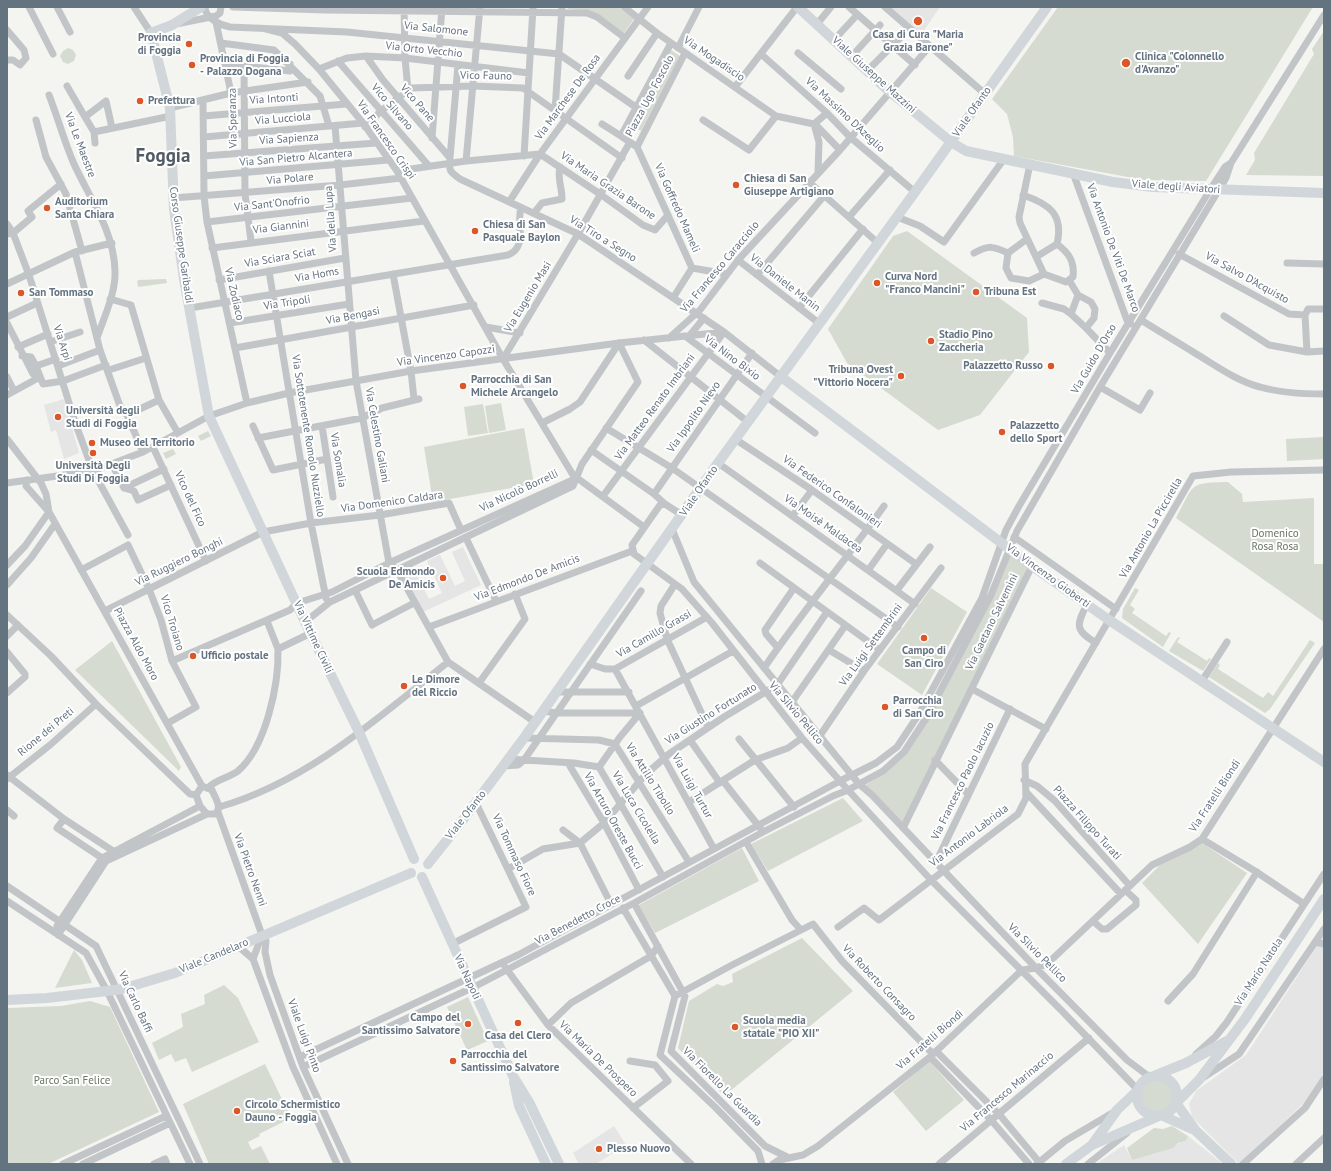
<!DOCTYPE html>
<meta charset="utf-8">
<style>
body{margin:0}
#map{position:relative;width:1331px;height:1171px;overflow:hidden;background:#f4f4f0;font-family:"PT Sans",sans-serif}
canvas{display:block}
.frame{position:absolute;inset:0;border:8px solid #647380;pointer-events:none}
</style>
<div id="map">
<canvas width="1331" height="1171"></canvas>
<div class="frame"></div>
</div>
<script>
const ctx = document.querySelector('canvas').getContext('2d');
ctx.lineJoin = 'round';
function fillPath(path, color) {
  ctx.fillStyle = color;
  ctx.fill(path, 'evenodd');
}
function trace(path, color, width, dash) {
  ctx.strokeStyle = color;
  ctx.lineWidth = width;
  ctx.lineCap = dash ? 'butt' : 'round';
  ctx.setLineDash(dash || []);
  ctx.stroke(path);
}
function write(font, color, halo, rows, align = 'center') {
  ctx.font = font + ' "PT Sans",sans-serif';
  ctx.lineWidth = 4;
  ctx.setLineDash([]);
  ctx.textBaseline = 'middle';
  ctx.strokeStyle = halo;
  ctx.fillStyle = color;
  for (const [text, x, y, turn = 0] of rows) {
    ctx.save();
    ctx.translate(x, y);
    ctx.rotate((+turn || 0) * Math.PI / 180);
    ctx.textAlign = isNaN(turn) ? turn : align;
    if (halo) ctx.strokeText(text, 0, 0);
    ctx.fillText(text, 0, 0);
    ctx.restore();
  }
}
const built = new Path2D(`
 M890,7H940L921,35Z
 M64,399L79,453L64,459L56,430L51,432L44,405Z
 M463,547L481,585L423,612L405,575L415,571L429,599L442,593L427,561L440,555L455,586L465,581L452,552Z
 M1324,935V1072L1305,1102L1239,1164L1192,1117L1189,1104L1196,1091L1246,1055Z
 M614,1126L626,1145L596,1164H579L573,1153Z
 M1188,1136L1223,1164H1096L1124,1145L1132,1160L1186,1141Z`);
const green = new Path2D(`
 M566,7H618L634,19L624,33L593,12L568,9Z
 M1058,7H1313L1206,181L1144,180L1014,156L1013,137L1007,114L992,99Z
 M1324,31V176L1246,175L1255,160L1254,153L1314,54L1312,49Z
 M68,48L73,50L76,55L74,61L68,64L63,62L60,56L63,51Z
 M671,50L680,56L641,131L632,126L631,124L669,51Z
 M907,231L1027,318L1029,352L980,415L938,430L847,363L828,329L893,236Z
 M166,279L167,283L138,287L137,281L139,280Z
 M501,403L506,430L489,433L485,406Z
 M483,404L488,433L468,436L464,407Z
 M524,428L534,484L433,502L424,447Z
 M208,431L211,436L201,441L198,436Z
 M1324,437V459L1287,461L1286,439Z
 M173,449L176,454L166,459L163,453Z
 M1228,482L1242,494L1243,502L1314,498V564H1324V622L1176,518C1195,484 1187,483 1228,482Z
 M1010,553L1029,567L902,824L864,786L883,774L906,753Z
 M931,588L967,612L922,695L877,664Z
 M1135,588L1139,590L1130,605L1135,609L1132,613L1166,636L1169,632L1171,633L1163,647L1122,618L1123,609Z
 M1178,637L1180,638L1177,642L1207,661L1209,658L1211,659L1203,671L1169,651Z
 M1310,640L1315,643L1270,709L1265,713L1209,677L1218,663L1220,665L1218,669L1263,698L1268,692L1273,696Z
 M112,641L181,767L179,771L75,670Z
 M843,798L863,821L768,871L751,844Z
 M1202,843L1247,873L1198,944L1142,883L1160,865Z
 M742,848L759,881L655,933L639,905Z
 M802,938L853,991L724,1096L678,1048L689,1001L717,984L723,986L733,982L732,974Z
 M74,950L82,960L92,983L55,988Z
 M224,985L238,998L259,1042L192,1072L186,1058L175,1062L171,1054L159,1060L152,1043L183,1027L181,1014L205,1004L204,995Z
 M468,997L488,1041L467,1050L447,1007Z
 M90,1001L110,1007L159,1112L48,1164H7V1008L61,1006Z
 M929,1061L964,1100L926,1131L893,1092Z
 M265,1064L291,1118L259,1134L260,1136L248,1142L252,1150L261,1146L270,1164H209L183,1104Z
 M1141 1096a17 17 0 1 1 34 0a17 17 0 1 1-34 0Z
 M1172,1126L1188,1136L1186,1141L1178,1143L1173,1148L1132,1160L1127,1148L1154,1128L1163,1129Z`);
const street = new Path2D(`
 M29,7L53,54
 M57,7L70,32
 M134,7L151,33
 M205,7C205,18 220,25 230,27L347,32L559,54L637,108
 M233,7L325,10L587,13L597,17L625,38
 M404,7L405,58L408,90
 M624,7L657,33L776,116L814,124L827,113
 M849,7L915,65
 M885,7L984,93
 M216,22L231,93
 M176,24L216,16L220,13L221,7
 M817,24L831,7
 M266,29L282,33L295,44L319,69L363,123L397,171L503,359L573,475L644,527
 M7,30L24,50L26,58L20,65L13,60H7
 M834,40L857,15
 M221,43L274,50L320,96L329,126
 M671,43L621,136L637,147L685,53
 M678,48L699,7
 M798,53L841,89
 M761,54L827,113L850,137L915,192
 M366,56L383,80L450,158C449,171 449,171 460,179L578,234L724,332L780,376
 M852,56L880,25
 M338,61L429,166
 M225,64L290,71V64
 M244,66L245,194L251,241
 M319,69L347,58L366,56L405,58L529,73
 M868,70L909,29
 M628,76L657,33
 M67,86L85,117
 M735,87L797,7
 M49,95C58,118 64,141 74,164C90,199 114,231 115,271C116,293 104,317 97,338
 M203,101L204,196L207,222L247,403
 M170,108L231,93L308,82
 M555,110L562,7
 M204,116L346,104
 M36,120L46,157L66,194L82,251
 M703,120L749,150L776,116
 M602,124L621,136
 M814,124L819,142L818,173
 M815,124L840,150
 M335,126L356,381L389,563L397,570L448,662L535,722
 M365,127L381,111L411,88L473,86L523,88L622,158
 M94,132L171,116
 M204,137L363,123
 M432,138L442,8
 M95,143L94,132L85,117L106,101L112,128
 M637,147L692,268L673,298
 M204,156L376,143
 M524,156L533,8
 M450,158L458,65
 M466,161L480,7
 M397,171L466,161L540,154L600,194L643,225L655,230L668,215
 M1073,173L1128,323L1131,324
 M204,176L388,160
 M809,182L878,243
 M1023,195C1049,204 1064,214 1057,244
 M173,198L340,185L401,178
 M509,202L540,154L648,7
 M534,213L542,203L562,199C562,187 557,178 560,167
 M849,217L890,170
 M897,217L920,226L944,242L1004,159
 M207,222L412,198
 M7,224L13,233L29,275L76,425L93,471L128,535
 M7,234L13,233L32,217L28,211L61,184
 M1027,239L1008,253L1006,268L1011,278L1029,281L1044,274L1020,223L1019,217L1030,164
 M212,248L424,221
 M75,252L100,350L120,406L127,415L143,452
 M974,253C989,245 993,246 1008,253
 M1179,254L1289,314L1305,315
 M1036,257L1057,244C1069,253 1075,262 1073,277L1066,282L1044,274
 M738,260L820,324
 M1287,263L1324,264
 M692,268L727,274
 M269,271L311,523L326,598
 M393,274L411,371L414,399
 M757,275L824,196
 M219,280L345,258
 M1069,280L1078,295L1091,302L1095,309L1094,318L1086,328L1071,314L1078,295
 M7,284L75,252L112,243
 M110,299L131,305L159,400L178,433
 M1042,303L1064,309L1071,314
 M190,308L508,255C528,247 516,224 521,208
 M799,308L863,229
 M1324,309H1308L1305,315L1307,352L1324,351
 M1224,316L1269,345L1307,352
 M7,317L37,303
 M1141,320C1160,332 1179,343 1198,355C1218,367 1237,381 1260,387C1281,393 1303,394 1324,394
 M7,323L33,374
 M230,323L349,304
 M486,327L520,333
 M1086,328L1110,353
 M690,335L704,318
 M685,336L815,433
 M669,338L700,310L738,260L840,150L930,46
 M644,340L748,422
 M50,342L80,332
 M18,347L48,334
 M235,348L474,305
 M22,356L31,357L36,366
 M56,359L36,366L43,384L63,381L106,365
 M503,359L578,234L630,142
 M58,366L100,350
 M109,370L146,358
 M7,377L14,391
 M1100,387L1140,410L1150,393
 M7,395L40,377
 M127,415L159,400
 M542,423L570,409L580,402L619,343
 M253,426L273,470L327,459
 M322,426L333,497
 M606,428L672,468L898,627
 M258,438L362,418L382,408L419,399
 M7,439L41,483L46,494L49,512
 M735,439L812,490L916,564
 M153,447L206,561
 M591,450L654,494L665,504
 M718,463L915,604
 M112,464L124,488L134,491L138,500L171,485
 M27,480L26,486L49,512L202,786L212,790C215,798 223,808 215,814H207L200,806L196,795L202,786
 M7,483L93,471L143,452L209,416L247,403L289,393L411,371L619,343L724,332
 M124,488L164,469
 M654,494L752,353
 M603,496L724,332
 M682,515L665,504L660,505L632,545L634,554L682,589L712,623L802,738L848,790L931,880L1062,1011L1138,1090
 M793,515L812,490
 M672,529L694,582L859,784L872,795L1036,968L1127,1060L1147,1075L1154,1076
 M1014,537L1116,609
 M466,538L496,601
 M760,563L880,650
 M7,565L25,546L49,512
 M869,569L887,544
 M81,570L128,545L149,589L161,620L172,661L196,707L168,723
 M675,584L661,606L660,613L667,639L708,727
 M7,585L31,558L55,524
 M355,590L372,625L414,603
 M897,590L930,547
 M1087,604C1076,626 1075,630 1096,643
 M105,611L263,532L311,523L380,515L449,503L461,530
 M7,615L51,656L96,704L190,794L196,795
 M267,621L278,649
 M305,622L330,602L573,486L582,464L638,382L619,343
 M429,627L632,551
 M7,636L18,625
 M778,648L766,634L765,630L794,588
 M829,650L864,671
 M7,652L25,674V677L7,693
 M172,661L290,610L297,603L332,592L389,563L577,478
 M590,664L605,669H615L707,617
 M764,668C802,612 845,561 884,506
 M615,669L714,849
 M1202,681L1227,642
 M479,683L525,619L515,594
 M972,689L1046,729
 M556,692H629
 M792,702L845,626
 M636,706L733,651
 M543,711L556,713H640
 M819,737L864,671L941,568
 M524,738L599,740L615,744L689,862
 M739,739L794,807
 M690,740L720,783
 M508,759L574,763L599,767L663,877
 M935,760L968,794
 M568,763L604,823L639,890
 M503,766L518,765L524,760L641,591
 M599,767L620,737L640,713
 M7,775L64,819
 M7,779L50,745L96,704
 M1024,780L1037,786L1055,801L1130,886
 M723,781L761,829
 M209,787C217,779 229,778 238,771C266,747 279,684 278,649L311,633
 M1026,792L1121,894
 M689,802L755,760L788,748L802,738
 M219,807C307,782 378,718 448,662
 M7,810L14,816
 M218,812L262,935L266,941L265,952L270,975L303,1067L348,1164
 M903,828L1032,566
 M563,830L580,843L611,904
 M1202,839L1255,871L1304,904
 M746,842L792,920L801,930
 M102,858L57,828L64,819L113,851L114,855
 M936,862L1010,709
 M508,869L543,849L580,843L604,823L645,775L669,754L724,717L777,685L827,612
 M7,886L96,946L200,1164
 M7,901L86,953L107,991L190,1164
 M634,903L685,996L671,1051L765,1146L789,1158
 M623,908L675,996
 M1093,921L1102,929H1107L1136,905V900L1125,890
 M57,926L102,858L200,806
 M838,927L864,908L879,920L1018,814L1026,798L1025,764L1193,476L1231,472L1324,470
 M58,935L106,861L207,814
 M1315,942L1324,944
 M452,944L526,907L476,803
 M238,946L253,959L293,1067L337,1164
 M253,959L262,935
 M505,967L548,1025L691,1164
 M1168,1001L1193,974L1257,872
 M548,1025L571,1003L651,956L658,946
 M936,1051L999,1114L1039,1162
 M1196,1054L1216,1036L1227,1022L1324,874
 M300,1057L518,955L840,781L876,763L897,747L919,714L982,598L1006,530L1019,506L1110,353L1210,190L1225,167L1231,163L1324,15
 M930,1057L991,1120L1029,1164
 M630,1061L655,1065L668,1081L633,1108
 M303,1067L476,986L634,903L763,832L833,796L848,790L883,771L904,752L925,720L991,595L1017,531L1100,387L1226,178L1231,163
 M1204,1077L1239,1054L1324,929
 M63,1164L166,1116
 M83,1164L170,1123
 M154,1164L165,1159L167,1164
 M762,1164L758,1151L715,1107L660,1055L675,996L732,965L813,924L842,961L933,1054
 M773,1164L779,1160L803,1155L818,1146L930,1057L1022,970L1036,968L1047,964L1152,865L1190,847L1202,839L1324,649
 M939,1164L1089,1038
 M1037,1164L1065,1141L1114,1112
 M1088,1164L1127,1133
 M1243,1164L1305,1108L1324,1079
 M1296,1164L1324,1138`);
const secondary = new Path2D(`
 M201,7L172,25L151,33L170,108L174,209L184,279L209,416L305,622L359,732L414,859
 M798,7L889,91L951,142L966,151L1113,182L1153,187L1324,193
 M780,376L1032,566L1109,620L1324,762
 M428,864L462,821L524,738L718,463L915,192L1047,7
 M422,877L513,1076L529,1102L559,1164
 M7,1000L47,998L107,991L122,989L175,973L411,873
 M1154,1076L1186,1063L1227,1041
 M1137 1096a20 20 0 1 1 40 0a20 20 0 1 1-40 0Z
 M514,1082L519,1106L546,1164
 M1176,1103L1199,1080L1245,1019L1324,899
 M1176,1103L1196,1131L1231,1164
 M1161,1115L1192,1129
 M1092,1145L1117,1110L1138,1090
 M1066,1164L1092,1145L1159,1116`);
const markers = [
 [918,21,5,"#db5728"],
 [189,44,4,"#db5728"],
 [1126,63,5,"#db5728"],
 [192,65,4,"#db5728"],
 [140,101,4,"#db5728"],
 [736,185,4,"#db5728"],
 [47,208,4,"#db5728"],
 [475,231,4,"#db5728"],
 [877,283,4,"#db5728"],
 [976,292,4,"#db5728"],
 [21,293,4,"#db5728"],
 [931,341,4,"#db5728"],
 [1051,366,4,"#db5728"],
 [901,376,4,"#db5728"],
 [463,386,4,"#db5728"],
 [58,417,4,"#db5728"],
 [1002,432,4,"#db5728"],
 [92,443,4,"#db5728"],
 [93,453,4,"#db5728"],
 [443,578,4,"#db5728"],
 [924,638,4,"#db5728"],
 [193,656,4,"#db5728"],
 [404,686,4,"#db5728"],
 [885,707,4,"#db5728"],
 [518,1023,4,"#db5728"],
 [468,1024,4,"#db5728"],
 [735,1027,4,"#db5728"],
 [453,1061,4,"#db5728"],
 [237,1111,4,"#db5728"],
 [599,1149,4,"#db5728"]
];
const streetNames = [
 ["Via Salomone",436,29,6],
 ["Via Orto Vecchio",424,50,6],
 ["Via Mogadiscio",714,59,34],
 ["Viale Giuseppe Mazzini",874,75,42],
 ["Vico Fauno",486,76,1],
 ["Piazza Ugo Foscolo",650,96,-62],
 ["Via Marchese De Rosa",568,97,-54],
 ["Via Intonti",274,99,-4],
 ["Vico Pane",417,103,49],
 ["Vico Silvano",392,107,49],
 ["Viale Ofanto",972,112,-55],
 ["Via Massimo D'Azeglio",845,115,43],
 ["Via Speranza",233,118,-91],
 ["Via Lucciola",283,119,-5],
 ["Via Sapienza",289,139,-4],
 ["Via Francesco Crispi",386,140,55],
 ["Via Le Maestre",80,145,69],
 ["Via San Pietro Alcantera",296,158,-5],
 ["Via Polare",290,179,-5],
 ["Via Maria Grazia Barone",608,186,34],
 ["Viale degli Aviatori",1176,187,4],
 ["Via Sant'Onofrio",272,204,-6],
 ["Via Goffredo Mameli",677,208,66],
 ["Via della Lupa",331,219,-94],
 ["Via Giannini",281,227,-7],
 ["Via Tiro a Segno",603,239,32],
 ["Corso Giuseppe Garibaldi",181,245,82],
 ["Via Antonio De Viti De Marco",1113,248,70],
 ["Via Sciara Sciat",280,258,-10],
 ["Via Francesco Caracciolo",720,267,-50],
 ["Via Homs",317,275,-10],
 ["Via Salvo D'Acquisto",1247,278,29],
 ["Via Daniele Manin",785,283,38],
 ["Via Zodiaco",234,294,77],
 ["Via Eugenio Masi",528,297,-59],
 ["Via Tripoli",287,303,-9],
 ["Via Bengasi",353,316,-11],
 ["Via Arpi",62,343,72],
 ["Via Vincenzo Capozzi",446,356,-8],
 ["Via Nino Bixio",732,358,37],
 ["Via Guido D'Orso",1094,359,-60],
 ["Via Matteo Renato Imbriani",655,407,-54],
 ["Via Ippolito Nievo",694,417,-55],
 ["Via Celestino Galiani",377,435,80],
 ["Via Sottotenente Romolo Nuzziello",308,436,81],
 ["Via Somalia",338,460,81],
 ["Via Nicolò Borrelli",519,491,-25],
 ["Viale Ofanto",699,491,-56],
 ["Via Federico Confalonieri",832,492,35],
 ["Vico del Fico",190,499,65],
 ["Via Domenico Caldara",392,502,-8],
 ["Via Moisè Maldacea",823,524,35],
 ["Via Antonio La Piccirella",1151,528,-60],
 ["Via Ruggiero Bonghi",179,562,-26],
 ["Via Vincenzo Gioberti",1048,576,36],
 ["Via Edmondo De Amicis",527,578,-21],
 ["Via Gaetano Salvemini",992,622,-64],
 ["Vico Troiano",172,623,73],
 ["Via Camillo Grassi",654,634,-30],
 ["Via Vittime Civili",313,637,65],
 ["Piazza Aldo Moro",136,644,61],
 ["Via Luigi Settembrini",871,645,-54],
 ["Via Silvio Pellico",796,713,50],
 ["Via Giustino Fortunato",711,714,-32],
 ["Rione dei Preti",46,732,-40],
 ["Via Attilio Tibollo",650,779,58],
 ["Via Francesco Paolo Iacuzio",963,781,-64],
 ["Via Luigi Turtur",692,786,61],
 ["Via Fratelli Biondi",1215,796,-57],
 ["Via Luca Cicolella",636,808,59],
 ["Viale Ofanto",466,815,-52],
 ["Via Arturo Oreste Bucci",613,821,61],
 ["Piazza Filippo Turati",1087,823,48],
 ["Via Antonio Labriola",969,836,-37],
 ["Via Tommaso Fiore",514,855,65],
 ["Via Pietro Nenni",250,870,70],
 ["Via Benedetto Croce",578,920,-28],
 ["Via Silvio Pellico",1037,953,45],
 ["Viale Candelaro",214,956,-23],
 ["Via Mario Natola",1259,972,-57],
 ["Via Napoli",467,977,65],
 ["Via Roberto Consagro",879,983,46],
 ["Via Carlo Baffi",135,1002,65],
 ["Viale Luigi Pinto",304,1036,70],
 ["Via Fratelli Biondi",930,1040,-41],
 ["Via Maria De Prospero",598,1059,44],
 ["Via Fiorello La Guardia",722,1087,45],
 ["Via Francesco Marinaccio",1007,1092,-40]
];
const poiNames = [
 ["Casa di Cura \"Maria",918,35,"center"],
 ["Grazia Barone\"",918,48,"center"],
 ["Provincia",181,38,"right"],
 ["di Foggia",181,51,"right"],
 ["Clinica \"Colonnello",1135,57],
 ["d'Avanzo\"",1135,70],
 ["Provincia di Foggia",200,59],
 ["- Palazzo Dogana",200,72],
 ["Prefettura",148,101],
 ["Chiesa di San",744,179],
 ["Giuseppe Artigiano",744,192],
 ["Auditorium",55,202],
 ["Santa Chiara",55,215],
 ["Chiesa di San",483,225],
 ["Pasquale Baylon",483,238],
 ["Curva Nord",885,277],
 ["\"Franco Mancini\"",885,290],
 ["Tribuna Est",984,292],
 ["San Tommaso",29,293],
 ["Stadio Pino",939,335],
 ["Zaccheria",939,348],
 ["Palazzetto Russo",1043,366,"right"],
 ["Tribuna Ovest",893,370,"right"],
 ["\"Vittorio Nocera\"",893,383,"right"],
 ["Parrocchia di San",471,380],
 ["Michele Arcangelo",471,393],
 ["Università degli",66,411],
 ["Studi di Foggia",66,424],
 ["Palazzetto",1010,426],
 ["dello Sport",1010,439],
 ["Museo del Territorio",100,443],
 ["Università Degli",93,466,"center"],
 ["Studi Di Foggia",93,479,"center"],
 ["Scuola Edmondo",435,572,"right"],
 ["De Amicis",435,585,"right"],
 ["Campo di",924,651,"center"],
 ["San Ciro",924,664,"center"],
 ["Ufficio postale",201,656],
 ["Le Dimore",412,680],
 ["del Riccio",412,693],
 ["Parrocchia",893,701],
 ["di San Ciro",893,714],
 ["Campo del",460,1018,"right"],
 ["Santissimo Salvatore",460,1031,"right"],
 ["Scuola media",743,1021],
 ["statale \"PIO XII\"",743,1034],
 ["Casa del Clero",518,1036,"center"],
 ["Parrocchia del",461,1055],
 ["Santissimo Salvatore",461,1068],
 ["Circolo Schermistico",245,1105],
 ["Dauno - Foggia",245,1118],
 ["Plesso Nuovo",607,1149]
];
const parkNames = [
 ["Domenico",1275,534],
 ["Rosa Rosa",1275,547],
 ["Parco San Felice",72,1081]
];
const townNames = [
 ["Foggia",163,157]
];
fillPath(built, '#e4e5e4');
fillPath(green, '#d5dbd1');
trace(street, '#c2c5c8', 7);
trace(secondary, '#d1d6da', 10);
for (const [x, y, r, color] of markers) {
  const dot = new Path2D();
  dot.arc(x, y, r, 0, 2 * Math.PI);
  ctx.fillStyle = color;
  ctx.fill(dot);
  trace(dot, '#fff', 1.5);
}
write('11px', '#647380', '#fff', streetNames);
write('bold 11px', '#647380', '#fff', poiNames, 'left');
write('11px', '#667762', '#fff', parkNames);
write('bold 19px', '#525c65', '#fff', townNames);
</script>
